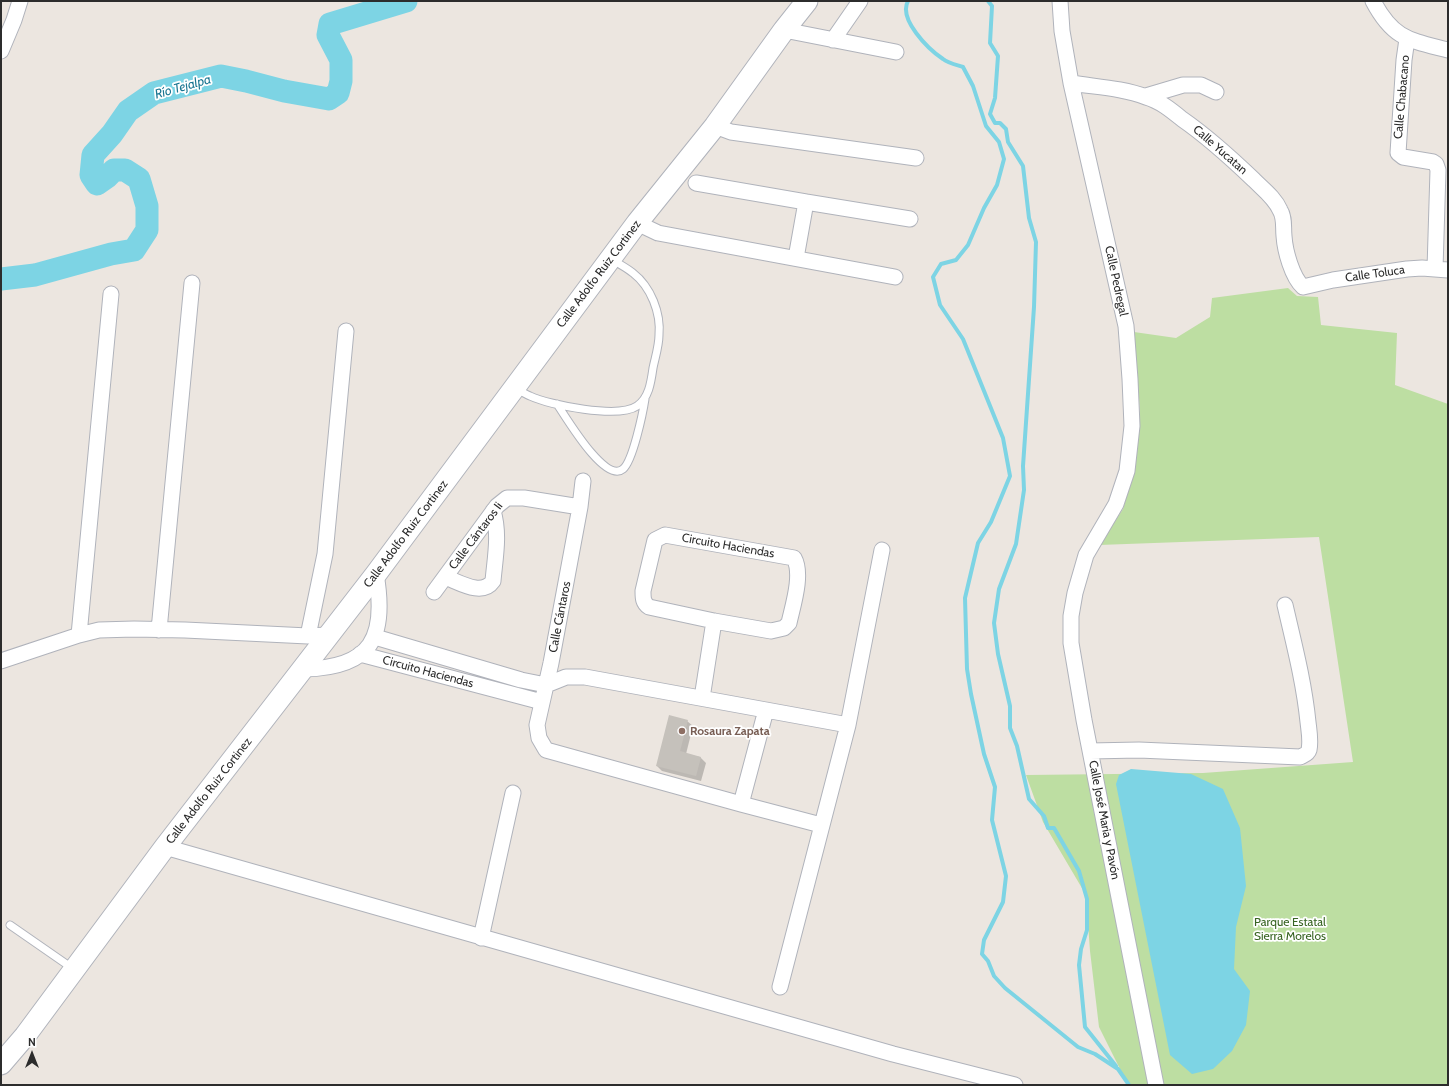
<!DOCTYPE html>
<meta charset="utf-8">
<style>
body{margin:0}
#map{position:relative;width:1449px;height:1086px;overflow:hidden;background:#ece6e0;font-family:Cabin,sans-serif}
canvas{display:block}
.frame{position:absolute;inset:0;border:2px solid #2c2c2c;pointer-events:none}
.north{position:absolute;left:12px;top:1034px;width:40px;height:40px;-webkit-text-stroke:3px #fff;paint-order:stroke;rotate:0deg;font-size:11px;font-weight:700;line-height:16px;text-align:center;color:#2c2c2c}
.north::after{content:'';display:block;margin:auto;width:14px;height:18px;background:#2c2c2c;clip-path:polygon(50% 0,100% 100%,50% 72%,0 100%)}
</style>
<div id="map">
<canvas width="1449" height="1086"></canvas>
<div class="frame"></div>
<div class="north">N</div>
</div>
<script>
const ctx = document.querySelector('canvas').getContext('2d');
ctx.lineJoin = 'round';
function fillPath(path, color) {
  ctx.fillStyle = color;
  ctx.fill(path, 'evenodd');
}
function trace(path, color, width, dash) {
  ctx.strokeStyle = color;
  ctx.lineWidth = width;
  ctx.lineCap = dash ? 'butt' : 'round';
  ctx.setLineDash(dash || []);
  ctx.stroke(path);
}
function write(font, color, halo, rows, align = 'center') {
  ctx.font = font + ' Cabin,sans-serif';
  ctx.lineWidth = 3.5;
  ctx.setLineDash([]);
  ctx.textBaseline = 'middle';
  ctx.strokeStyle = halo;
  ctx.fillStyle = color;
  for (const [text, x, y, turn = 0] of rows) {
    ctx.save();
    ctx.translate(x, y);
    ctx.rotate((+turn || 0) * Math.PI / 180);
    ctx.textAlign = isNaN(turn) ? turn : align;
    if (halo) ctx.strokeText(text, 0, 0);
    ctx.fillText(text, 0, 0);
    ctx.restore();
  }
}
const green = new Path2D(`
 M1288,288L1297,296L1318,297L1321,325L1397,333L1395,385L1448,404V1085H1128L1099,1027L1090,951L1086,895L1043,822L1026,775L1203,773L1353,762L1319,537L1099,545L1123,509L1135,466L1140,411L1134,332L1176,338L1210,317L1212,298Z`);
const water = new Path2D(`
 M1131,769L1191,774L1223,789L1240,828L1246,886L1236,927L1234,969L1250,991L1246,1025L1232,1051L1213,1069L1192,1074L1170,1055L1116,784L1119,775Z`);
const shadow = new Path2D(`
 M687,721L693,726L686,754L700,757L706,763L701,781L662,771L657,766Z`);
const stream = new Path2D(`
 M908,1C898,19 928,49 943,59C948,63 957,65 963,67L973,86L986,126L999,142L1004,159L997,185L984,208L968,245L956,260L941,264L933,277L940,305L963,339L1003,438L1010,476L991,522L978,543L965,598L967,669L971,694L984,754L995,787L992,820L1006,876L1003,902L984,940L982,954L988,961L994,976L1005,988L1078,1047L1095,1054L1118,1069L1129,1085
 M988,1L992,6L990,43L998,56L995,98L990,114L995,123H1000L1006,129L1008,142L1023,166L1029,218L1036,242L1034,307L1023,466L1024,490L1016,544L999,589L994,623L998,654L1010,706V728L1017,746L1029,799L1044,816L1048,828H1054L1079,871L1087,899V930L1081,949L1079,965L1085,1027L1116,1066`);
const river = new Path2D(`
 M1,279L35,275L111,254L134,250L147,230V206L139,179L125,170H114L107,177L97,184L91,175L93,155L112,134L128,111L154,93L221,76L246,81L284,91L329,99L338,93L341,81V60L328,35L330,24L406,1`);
const building = new Path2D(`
 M669,715L688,720L680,751L701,757L696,776L656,766Z`);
const lane = new Path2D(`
 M516,389C521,391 525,394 530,396C550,405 618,419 637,406C649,398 651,382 653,368C655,358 659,346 659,335C661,313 651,287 633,273C627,268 619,264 613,260
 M557,404C566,417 605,484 623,469C633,461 643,412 645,399
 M10,925L72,968`);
const street = new Path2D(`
 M1060,1L1062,31L1071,83L1126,326L1130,379L1132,426L1127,471L1116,504L1086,555L1075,593L1071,616V643L1084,720L1156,1085
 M1373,1C1393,39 1409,40 1448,50
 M784,30L896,52
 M1407,39L1404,60L1398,153L1403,157L1433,162L1436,164L1438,170L1435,269
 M833,40L860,1
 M1,51L14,20L20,1
 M1071,83C1096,87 1123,88 1146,97C1160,101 1171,110 1182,119C1208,137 1231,158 1254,180C1263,189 1275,198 1280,210C1285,218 1283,227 1284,236C1285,251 1292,277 1303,287L1333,280L1407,269L1422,268L1448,270
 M1146,96L1183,85H1201L1216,92
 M715,126L731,132L916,158
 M696,183L806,202
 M637,223L658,233L895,277
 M796,258L806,202L910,219
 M583,481L580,507L551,663L537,725L539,738L546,750L741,804L821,825
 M665,535L794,558C803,574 793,605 789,623L784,628L771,631L714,621L649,607C643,603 643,598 643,591L655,540Z
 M445,577C459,582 482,597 493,581C495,558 500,534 493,511
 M434,592L497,506L507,498H524L580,507
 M159,630L192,283
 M79,635L111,294
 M308,636L325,554L346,331
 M375,637L521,680L546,685L566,677H585L848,725
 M360,654L542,702
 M1,661L79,635L99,630L134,629L185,630L308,636L328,635
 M304,669C372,668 387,637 376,574
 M702,698L714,621
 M1090,751L1139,750L1300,757C1304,755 1308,754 1309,750C1311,741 1309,731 1308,722C1304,682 1294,644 1285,605
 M741,804L766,710
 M165,847L893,1054L1015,1085
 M481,938L513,793
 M780,987L848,725L882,550`);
const secondary = new Path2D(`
 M1,1064L25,1036L165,847L376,574L637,223L715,126L784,30L807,1`);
const markers = [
 [682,731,4,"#8d6e63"]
];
const streetNames = [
 ["Calle Chabacano",1402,97,-85],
 ["Calle Yucatan",1220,150,41],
 ["Calle Adolfo Ruiz Cortinez",599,274,-53],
 ["Calle Toluca",1375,274,-8],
 ["Calle Pedregal",1116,281,78],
 ["Calle Adolfo Ruiz Cortinez",406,534,-53],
 ["Calle Cántaros Ii",476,536,-53],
 ["Circuito Haciendas",728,546,10],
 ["Calle Cántaros",560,617,-79],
 ["Circuito Haciendas",428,672,15],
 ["Calle Adolfo Ruiz Cortinez",209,791,-52],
 ["Calle José Maria y Pavón",1104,820,79]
];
const educationNames = [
 ["Rosaura Zapata",690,731]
];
const parkNames = [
 ["Parque Estatal",1290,922],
 ["Sierra Morelos",1290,936]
];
const waterNames = [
 ["Río Tejalpa",183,87,-16]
];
fillPath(green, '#bddea2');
fillPath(water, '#7dd4e4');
fillPath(shadow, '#0003');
trace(stream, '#7dd4e4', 4);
trace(river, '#7dd4e4', 23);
fillPath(building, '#c5c1bb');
trace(lane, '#b0b3bb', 9);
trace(street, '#b0b3bb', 17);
trace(secondary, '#b0b3bb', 23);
trace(lane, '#fff', 7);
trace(street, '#fff', 15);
trace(secondary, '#fff', 21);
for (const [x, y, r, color] of markers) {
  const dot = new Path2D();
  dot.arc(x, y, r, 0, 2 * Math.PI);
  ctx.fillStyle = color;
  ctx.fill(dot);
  trace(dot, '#fff', 1.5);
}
write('12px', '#2c2c2c', '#fff', streetNames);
write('bold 12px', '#785e54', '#fff', educationNames, 'left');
write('12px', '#376422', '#fff', parkNames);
write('italic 13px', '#1a7692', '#fff', waterNames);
</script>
